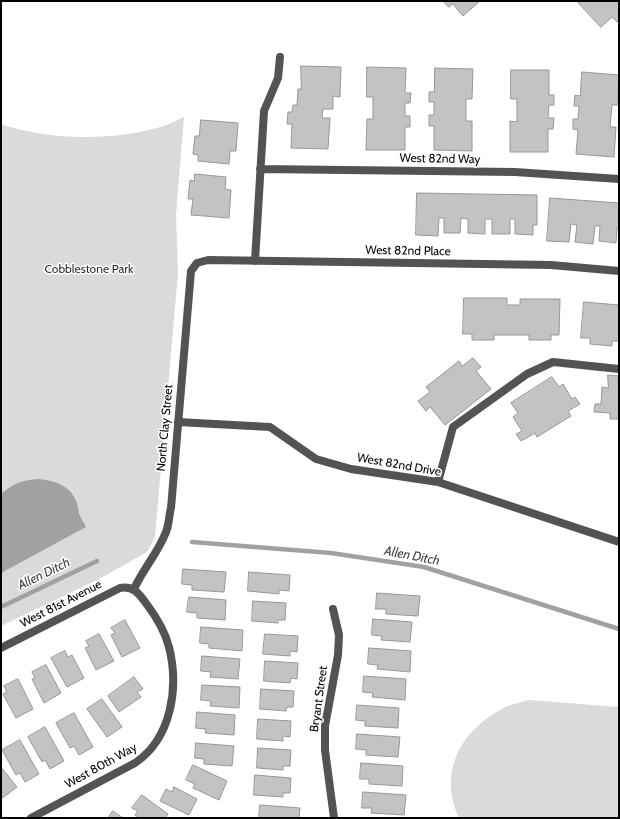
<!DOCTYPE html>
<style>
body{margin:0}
#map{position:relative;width:620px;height:819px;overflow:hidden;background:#fff;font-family:Cabin,sans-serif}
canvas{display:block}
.frame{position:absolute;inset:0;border:2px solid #000;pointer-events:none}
</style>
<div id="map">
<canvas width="620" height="819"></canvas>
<div class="frame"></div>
</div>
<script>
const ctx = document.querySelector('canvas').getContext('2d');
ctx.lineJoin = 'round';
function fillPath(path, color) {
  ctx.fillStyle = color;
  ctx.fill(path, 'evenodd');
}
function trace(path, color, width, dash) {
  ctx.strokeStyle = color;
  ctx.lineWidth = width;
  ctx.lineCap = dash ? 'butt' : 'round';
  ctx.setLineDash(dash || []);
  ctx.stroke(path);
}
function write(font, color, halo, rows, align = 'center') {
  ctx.font = font + ' Cabin,sans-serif';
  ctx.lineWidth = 3;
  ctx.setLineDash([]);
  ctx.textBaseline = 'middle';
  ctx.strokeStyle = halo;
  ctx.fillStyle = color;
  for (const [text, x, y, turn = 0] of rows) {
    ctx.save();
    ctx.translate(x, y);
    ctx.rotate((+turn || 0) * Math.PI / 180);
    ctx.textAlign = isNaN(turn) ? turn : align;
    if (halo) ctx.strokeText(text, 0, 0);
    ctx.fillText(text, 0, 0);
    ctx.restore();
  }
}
const green = new Path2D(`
 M184,117L176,215L178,273L155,537L147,552L101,578L1,626V124C49,141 116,141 164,126C171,123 178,120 184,117Z
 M528,700L619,707V818H459C438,771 461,730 504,708C511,704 520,703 528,700Z`);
const water = new Path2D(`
 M39,479C56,481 71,486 77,503C78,506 78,510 79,513C80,517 84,522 86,527L1,573V494C14,483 22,480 39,479Z`);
const stream = new Path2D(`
 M192,542L331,553L424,567L619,629
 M1,607L97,561`);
const building = new Path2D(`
 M443,1H480L463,16L453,4L449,7Z
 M577,1H619V20L617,22L612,17L601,27Z
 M301,66L341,67L340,97L333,96V109H323L322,118H330L328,149L291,148L292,124H287L288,112H292L293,105H297L298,89H301Z
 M367,67L406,68L405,93H411L410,103H405V116H410V127H405V150H366L367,119H373V97H367Z
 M435,68L473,69L472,99H466V121H472V151L434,150V126H429V115H434V102H429V92H434Z
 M511,70H549V95H554V105H549L548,118H554L553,129H548V152H510V121L517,122V99H511Z
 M582,72L619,75L618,105H612L610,127H616L614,157L576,154L578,130L573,129V119H578L579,106H574L575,95L580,96Z
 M201,120L238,123L236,151H230L229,164L198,161V155L193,154L195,136H199Z
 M195,174L226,177L225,189L231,190L229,218L191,215L193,199H188L190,180L194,181Z
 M417,193L537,195V225H533V235L515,234V219H510V234H492V219H485V234L468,233V219L461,218L460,233H444V218H439L438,236L416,235Z
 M550,198L619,203V228H617L616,243L599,241L600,226H595L593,244L575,242L577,225L571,224L569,242L547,241Z
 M464,298H507V305H520V299H560L559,335H551V340H529V335H494V340H472V334H463Z
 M584,302L619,305V341H612V346L590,344V338H581Z
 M473,358L481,367L476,371L491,389L445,425L430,407L426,411L418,401L430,392L426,387L459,361L462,366Z
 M608,375L619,376V419H610V413L594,412L595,404H601L602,387L608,388Z
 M552,377L559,387L563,384L572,399L575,397L580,404L568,411L571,416L537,437L535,433L521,441L516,434L522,431L513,417L518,413L511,403Z
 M183,569L226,572L224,592L192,590V585L182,584Z
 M249,572L290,575L289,591L279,590V594L248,591Z
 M377,593L420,596L418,616L386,614V609H376Z
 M189,597L226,600L225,620L197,618V613L187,612Z
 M253,601L286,603L285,620H278V623L252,621Z
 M373,619L412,622L410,642L381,640L382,636L372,635Z
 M125,620L140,648L122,657L111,635L115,633L111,628Z
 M201,627L243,630L242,651L209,648V644L200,643Z
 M99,634L114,661L96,670L85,648L89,646L86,641Z
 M265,634L298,636L297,652L290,651V656L263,654Z
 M369,648L411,651L410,672L377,669L378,665L368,664Z
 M65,651L68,657L72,655L84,678L67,687L51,658Z
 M202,656L240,659L238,679L210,677L211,672L201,671Z
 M265,661L298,663L297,679L291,678L290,683L264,681Z
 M46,665L61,693L44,703L32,679L35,678L32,672Z
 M364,676L406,679L405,700L372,697L373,693L363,692Z
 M134,677L143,689L137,692L141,697L119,712L108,696Z
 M18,679L33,709L16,718L3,694L7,692L4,686Z
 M202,685L240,687L239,708L210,706L211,701L201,700Z
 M261,689L294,691L293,707H287L286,711L260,709Z
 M102,699L122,727L107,737L87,709Z
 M357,705L399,708L398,728L365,726V721L356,720Z
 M197,712L235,715L234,735L205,733L206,729L196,728Z
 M74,713L93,747L79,755L74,746L70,748L56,723Z
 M258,719L291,721L290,737L283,736V741L257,739Z
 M45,727L64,761L50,769L45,760L42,762L28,737Z
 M357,734L400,737L398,757L366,755V750L356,749Z
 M20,740L39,774L25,782L20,773L16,775L2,750Z
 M196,743L234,746L232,766L204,764V759L195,758Z
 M258,748L291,750L290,766H283V770L257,768Z
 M361,763L403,766L402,786L369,784V779H360Z
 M193,765L227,781L219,800L193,788L195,784L186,780Z
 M1,767L17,787L1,799Z
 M255,775L291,778L290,793H283V797L254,795Z
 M174,787L197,799L189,815L160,801L166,789L172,792Z
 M363,792L406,795L404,815L371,813L372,808H362Z
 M142,795L168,814L165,818H139L135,815L138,811L132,808Z
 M260,805L300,808L299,818H259Z
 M113,811L123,818H108Z`);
const street = new Path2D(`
 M260,169L515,172L619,179
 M255,261L264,111L278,78L280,57
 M178,422L270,427L316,459L351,469L438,482L619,542
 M438,482L453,427L527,374L553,362L619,369
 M134,589C143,569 158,553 166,532C169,525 169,515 171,508L191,271L197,263L208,260L551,265L619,271
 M333,609L339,635L338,655L325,726V750L334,818
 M1,648L120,588C134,585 140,595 148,606C157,618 165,632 169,647C179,687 172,738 135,763L31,818`);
const streetNames = [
 ["West 82nd Way",440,159,1],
 ["West 82nd Place",408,251,1],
 ["North Clay Street",165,428,-85],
 ["West 82nd Drive",399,465,10],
 ["West 81st Avenue",61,604,-27],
 ["Bryant Street",319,699,-82],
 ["West 80th Way",101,766,-29]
];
const parkNames = [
 ["Cobblestone Park",89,269]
];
const waterNames = [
 ["Allen Ditch",412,556,11],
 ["Allen Ditch",44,574,-26]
];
fillPath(green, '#dadada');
fillPath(water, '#a1a1a1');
trace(stream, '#a1a1a1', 4.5);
fillPath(building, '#c3c3c3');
trace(building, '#979797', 1);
trace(street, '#535353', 8);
write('12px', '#000', '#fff', streetNames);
write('12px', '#313131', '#fff', parkNames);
write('italic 13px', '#424242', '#fff', waterNames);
</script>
